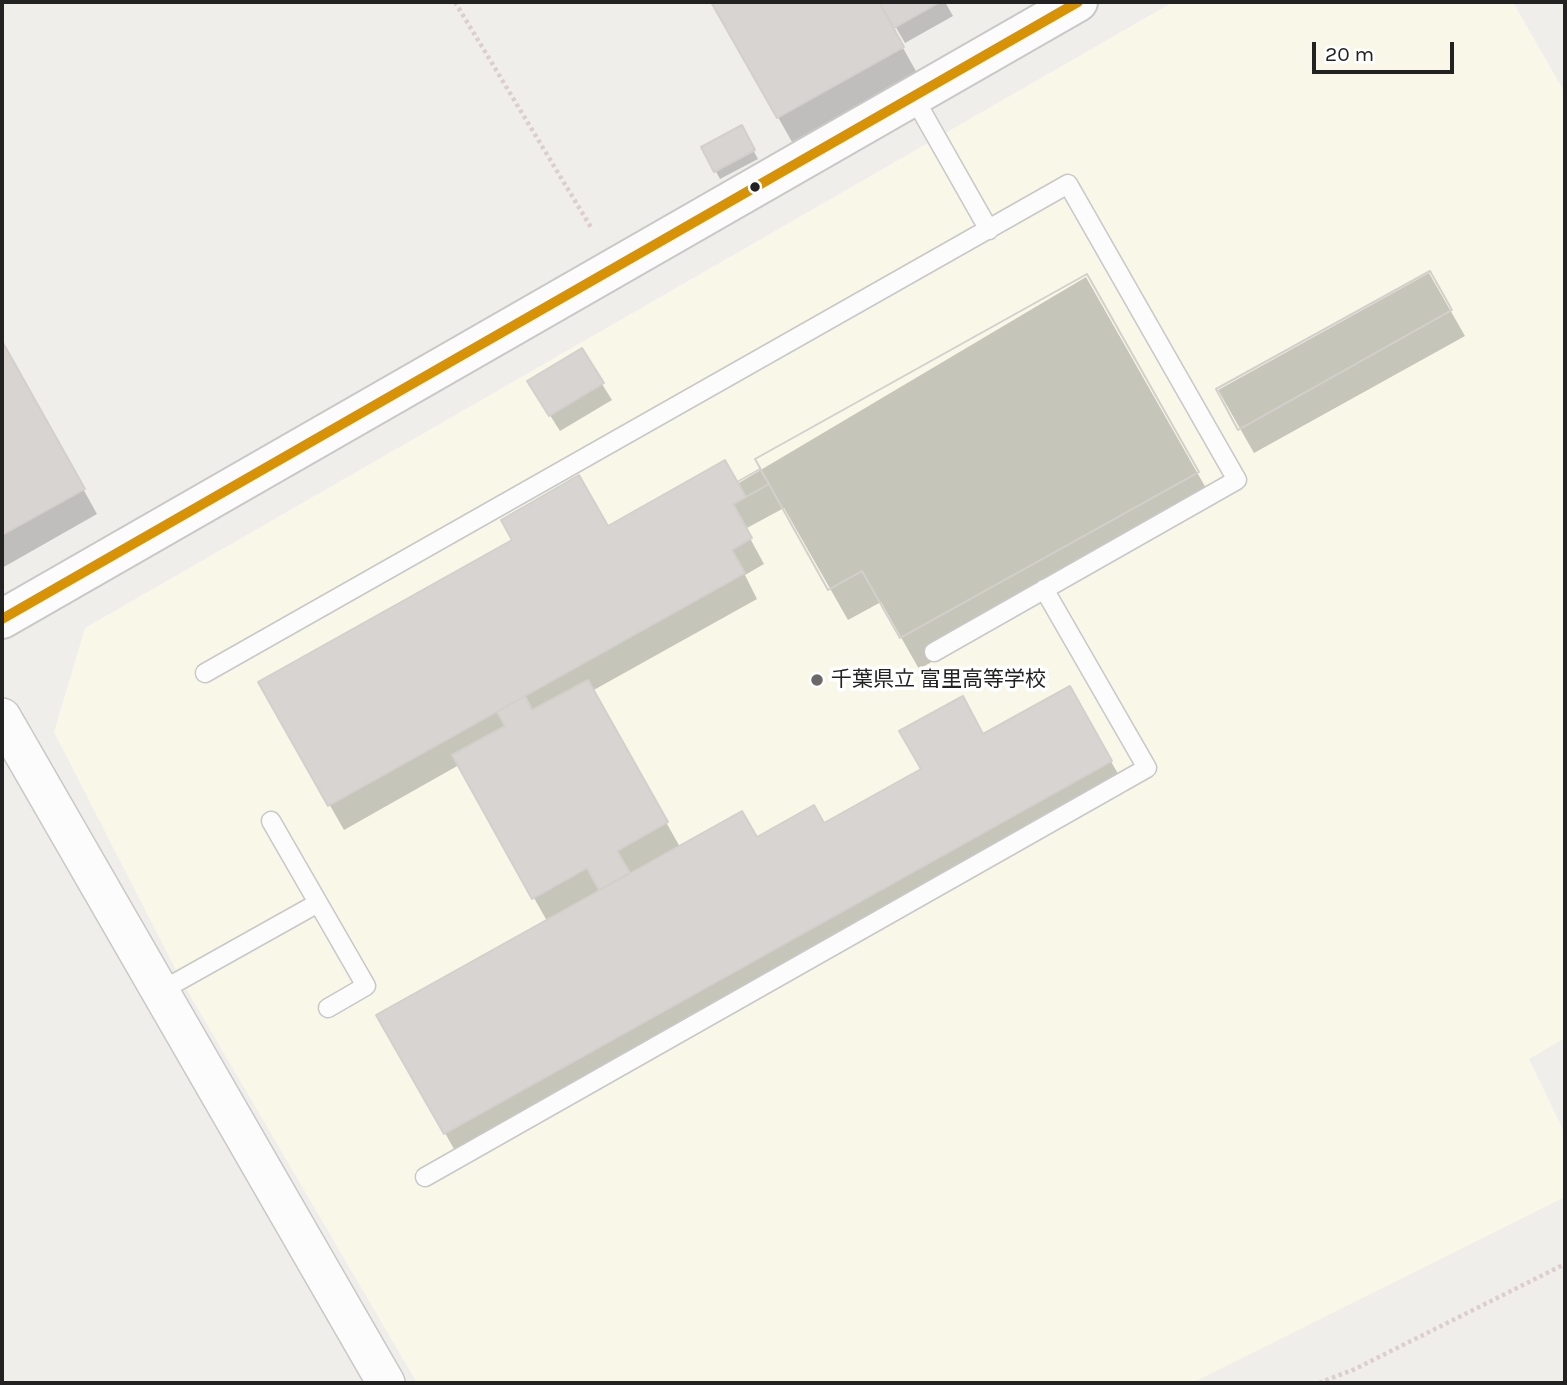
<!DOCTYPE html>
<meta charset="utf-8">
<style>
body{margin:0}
#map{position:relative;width:1567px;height:1385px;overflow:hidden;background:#f0eeeb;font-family:Karla,sans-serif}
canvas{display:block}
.frame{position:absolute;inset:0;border:4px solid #222;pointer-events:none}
.scale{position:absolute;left:1312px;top:42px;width:142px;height:32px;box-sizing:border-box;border:4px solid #222;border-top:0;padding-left:9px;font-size:21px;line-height:24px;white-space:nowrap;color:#222;-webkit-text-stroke:5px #fff;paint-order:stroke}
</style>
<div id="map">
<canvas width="1567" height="1385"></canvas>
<div class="frame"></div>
<div class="scale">20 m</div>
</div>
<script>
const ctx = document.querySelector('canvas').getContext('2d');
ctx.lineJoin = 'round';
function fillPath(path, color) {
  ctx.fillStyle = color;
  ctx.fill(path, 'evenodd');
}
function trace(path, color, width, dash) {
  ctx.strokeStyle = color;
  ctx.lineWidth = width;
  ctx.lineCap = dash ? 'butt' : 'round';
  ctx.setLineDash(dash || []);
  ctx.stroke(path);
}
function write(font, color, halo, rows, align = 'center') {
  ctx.font = font + ' Karla,"Noto Sans JP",sans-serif';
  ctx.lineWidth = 7;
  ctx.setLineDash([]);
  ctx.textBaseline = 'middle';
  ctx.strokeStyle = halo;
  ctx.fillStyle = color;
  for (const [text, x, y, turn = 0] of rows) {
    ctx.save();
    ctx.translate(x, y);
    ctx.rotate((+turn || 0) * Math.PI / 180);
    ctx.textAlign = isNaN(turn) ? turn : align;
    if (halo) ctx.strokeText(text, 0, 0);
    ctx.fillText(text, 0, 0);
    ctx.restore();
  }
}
const education = new Path2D(`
 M1173,2H1513L1565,93V1038L1529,1059L1565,1134V1197L1192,1383H417L181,980L54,732L85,628Z`);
const shadow = new Path2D(`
 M713,2H945L953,16L905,43L887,12L884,14L917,73L792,142Z
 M741,128L758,159L720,179L703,148Z
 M1429,273L1465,336L1254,453L1218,390Z
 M1086,277L1215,504L919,669L881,602L848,620L784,508L745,529L764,564L745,575L757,599L592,691L680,847L756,839L823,825L1069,688L1125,786L459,1158L379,1015L547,921L459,765L344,830L260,683L608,528L737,484Z
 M2,343L97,514L2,568Z
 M602,384L612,400L560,431L539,398Z`);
const building = new Path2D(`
 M711,2H879L904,47L777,118Z
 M879,2H940L894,28Z
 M742,125L755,150L714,172L701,147Z
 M1430,271L1452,310L1238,430L1216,389Z
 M1430,271L1452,310L1238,430L1216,389Z
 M1087,274L1199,472L900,638L862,571L828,590L755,459Z
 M1087,274L1199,472L900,638L862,571L828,590L755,459Z
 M2,341L85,489L2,535Z
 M582,348L604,383L549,416L527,381Z
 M725,460L746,497L733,504L752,538L732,550L745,573L328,806L258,682L512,540L501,520L579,475L608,526Z
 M760,469L769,484L746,497L737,482Z
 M760,469L769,484L746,497L737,482Z
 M588,680L668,822L617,851L630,873L599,890L587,868L532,899L452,755L505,726L497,712L525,696L532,710Z
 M1070,686L1112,761L444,1134L376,1015L742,811L757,837L814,805L824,823L921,769L899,731L963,696L983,734Z`);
const path = new Path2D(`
 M455,2L592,229
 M1319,1383L1355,1369L1565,1264`);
const service = new Path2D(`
 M913,96L989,230
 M205,673L1068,184L1237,480L934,652
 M271,821L366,986L328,1008
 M159,992L318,903
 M425,1177L1147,768L1044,589`);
const minor = new Path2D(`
 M2,717L386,1383`);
const tertiary = new Path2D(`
 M2,619L1078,2`);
const bus1 = new Path2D(`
 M2,619L1078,2`);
const markers = [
 [755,187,6,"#222"],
 [817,680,7,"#6a6968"]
];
const poiNames = [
 ["千葉県立 富里高等学校",831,680]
];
fillPath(education, '#f8f7e8');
fillPath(shadow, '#0003');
fillPath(building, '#d7d4d2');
trace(building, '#d3d0cc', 2);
trace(service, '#c9c8c7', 21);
trace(minor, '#c9c8c7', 40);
trace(tertiary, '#c9c8c7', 42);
trace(path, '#dccecd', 4.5, [3.5, 3.5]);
trace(service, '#fdfcfc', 18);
trace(minor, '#fdfcfc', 37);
trace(tertiary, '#fdfcfc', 38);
trace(bus1, '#d79205', 10);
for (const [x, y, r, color] of markers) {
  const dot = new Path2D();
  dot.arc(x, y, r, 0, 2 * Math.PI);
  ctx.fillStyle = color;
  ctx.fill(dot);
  trace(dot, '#fff', 2.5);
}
write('21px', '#222', '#fff', poiNames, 'left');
</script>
